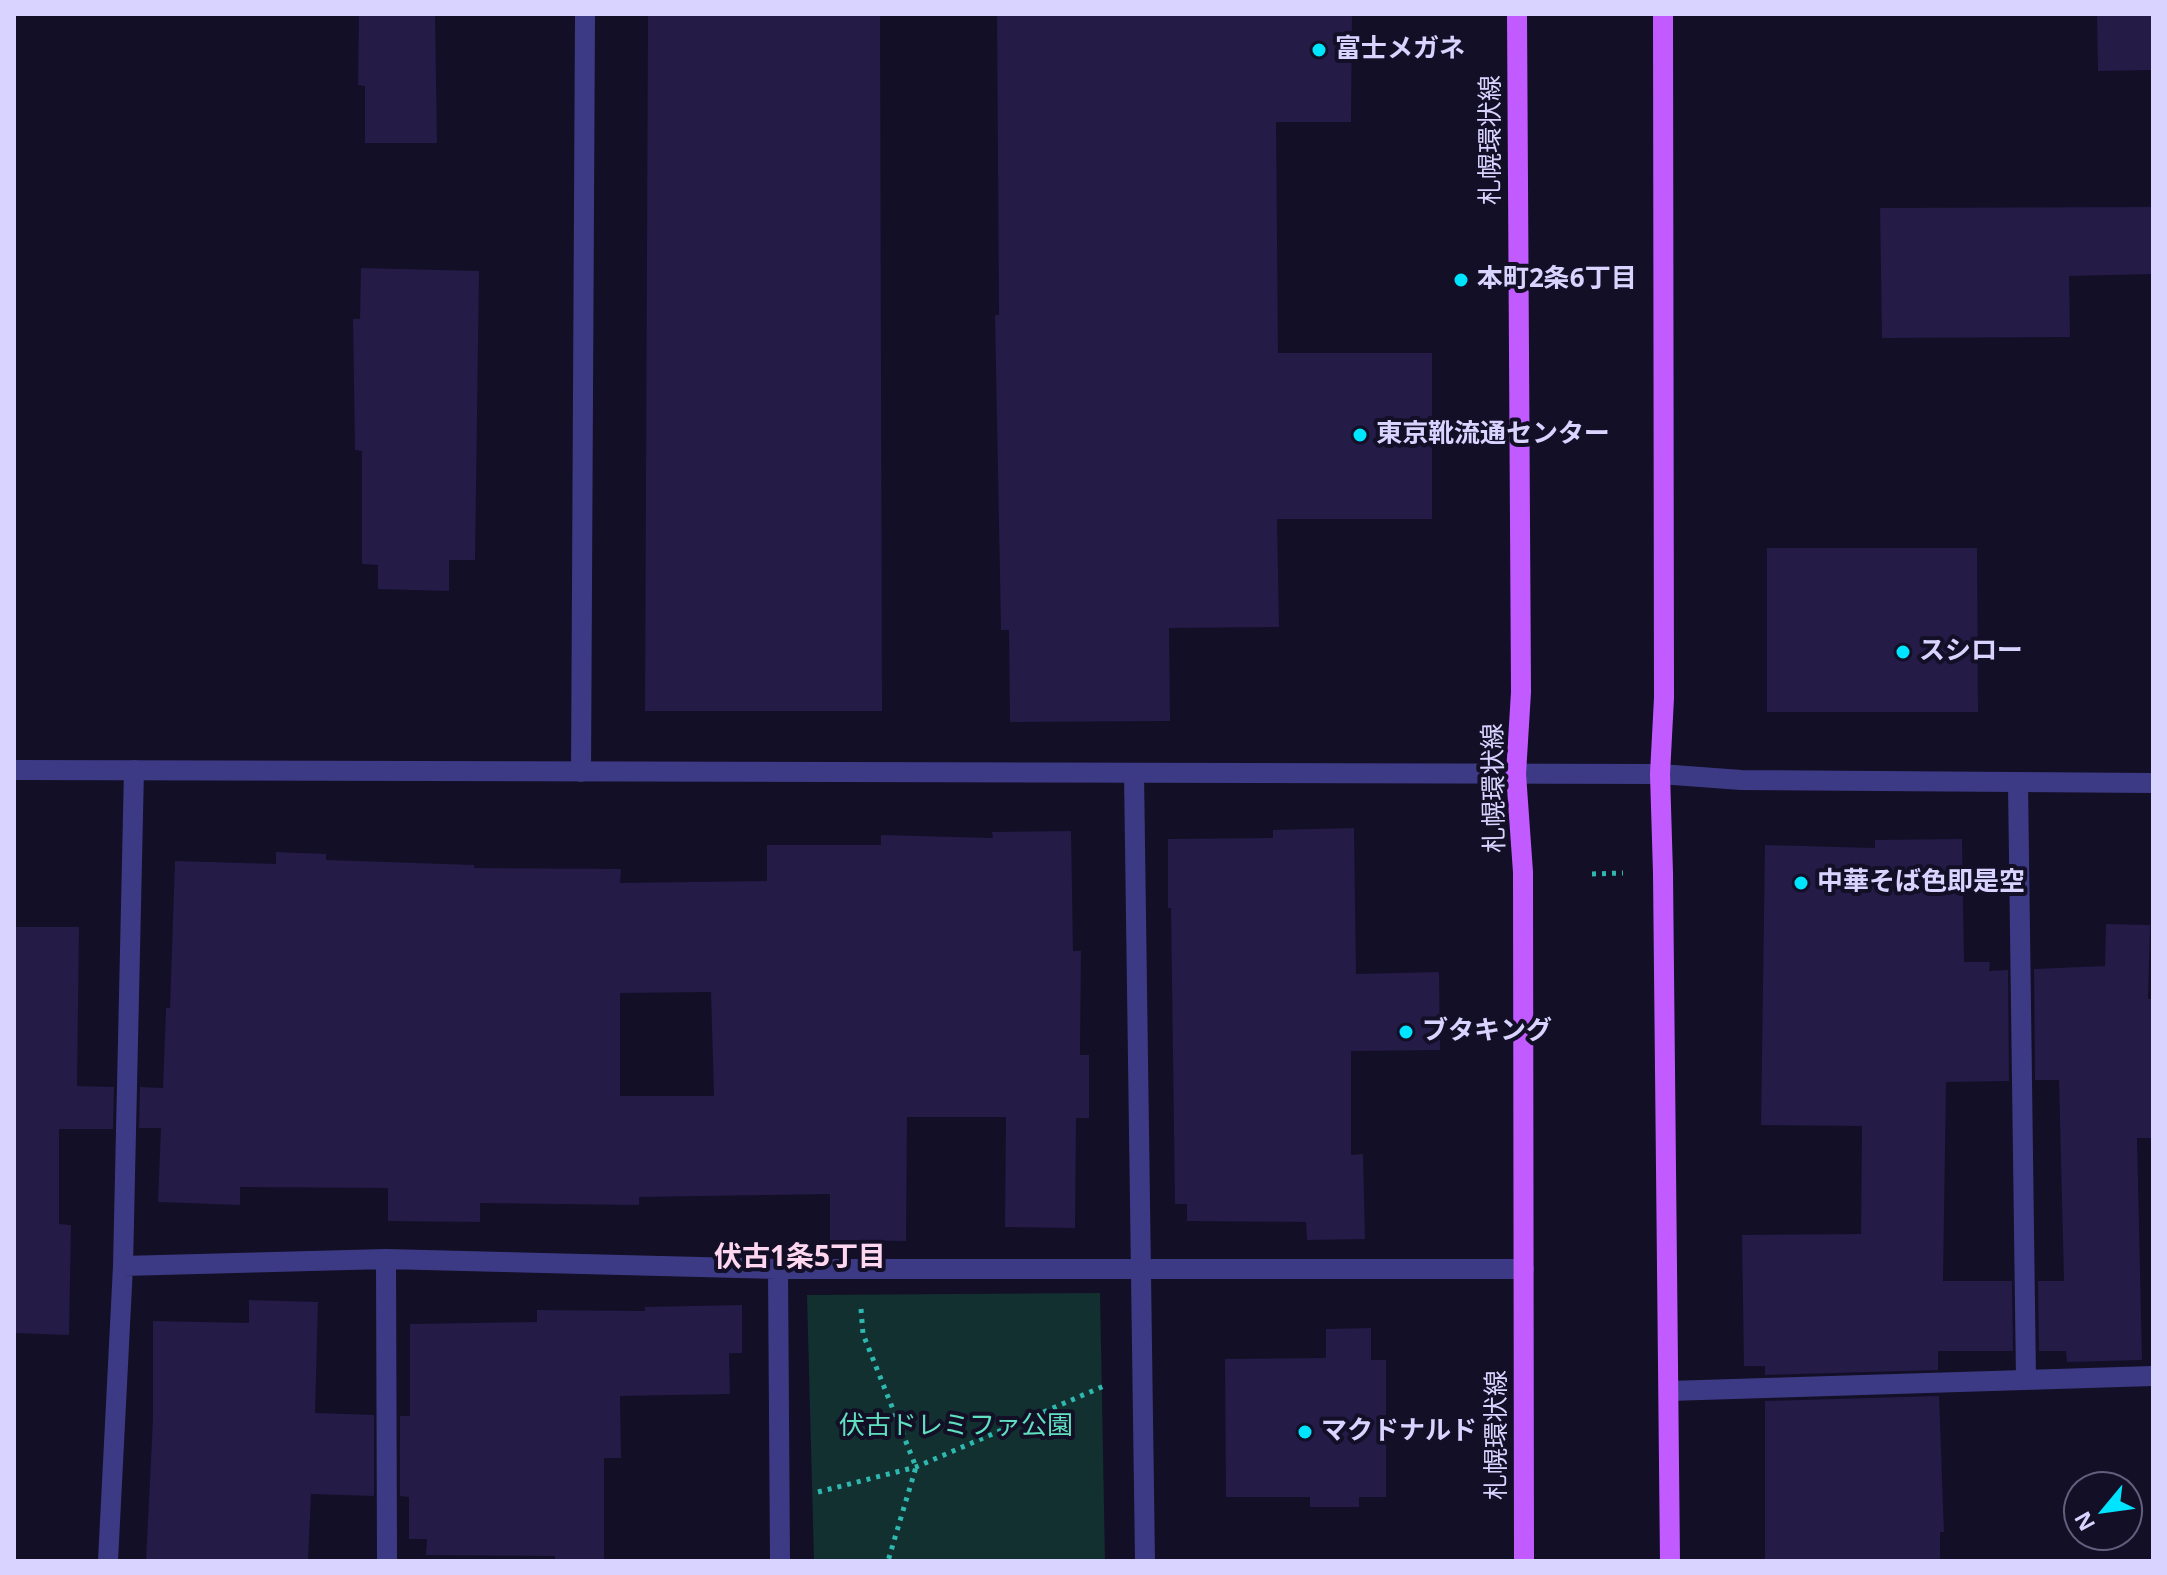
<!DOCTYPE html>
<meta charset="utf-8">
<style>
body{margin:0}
#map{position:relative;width:2167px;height:1575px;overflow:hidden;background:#130f26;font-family:"Noto Sans",sans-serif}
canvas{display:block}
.frame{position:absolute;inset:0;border:16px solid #d9d4ff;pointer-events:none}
.north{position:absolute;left:2063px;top:1471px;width:80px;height:80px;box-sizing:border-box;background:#130f26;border:2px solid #625e7d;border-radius:50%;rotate:241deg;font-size:22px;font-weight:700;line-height:32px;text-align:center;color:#d9d4ff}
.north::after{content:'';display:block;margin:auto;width:28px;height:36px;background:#00e5ff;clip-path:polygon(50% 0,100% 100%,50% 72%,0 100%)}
</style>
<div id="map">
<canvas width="2167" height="1575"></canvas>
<div class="frame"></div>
<div class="north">N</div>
</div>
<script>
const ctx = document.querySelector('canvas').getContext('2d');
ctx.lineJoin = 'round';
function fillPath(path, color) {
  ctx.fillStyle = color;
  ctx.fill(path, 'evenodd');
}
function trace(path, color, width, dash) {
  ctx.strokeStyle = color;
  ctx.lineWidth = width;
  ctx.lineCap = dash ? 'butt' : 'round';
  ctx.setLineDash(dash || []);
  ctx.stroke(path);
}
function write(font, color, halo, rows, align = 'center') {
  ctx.font = font + ' "Noto Sans","Noto Sans JP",sans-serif';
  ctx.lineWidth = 8;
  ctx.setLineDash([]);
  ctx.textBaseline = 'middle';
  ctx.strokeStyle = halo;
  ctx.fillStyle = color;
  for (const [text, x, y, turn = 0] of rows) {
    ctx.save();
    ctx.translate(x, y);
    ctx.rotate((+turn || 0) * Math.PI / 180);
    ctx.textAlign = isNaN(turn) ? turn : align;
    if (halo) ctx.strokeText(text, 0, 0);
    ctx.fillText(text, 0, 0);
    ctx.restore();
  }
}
const green = new Path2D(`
 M1100,1293L1105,1561H814L807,1295Z`);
const building = new Path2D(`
 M359,14H435L437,143H365V86L358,85Z
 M648,14H880L882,711H645Z
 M997,14H1352L1351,122H1276L1278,353H1432V519H1277L1279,627L1169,628L1170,721L1010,722L1009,630H1001L995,315H999Z
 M2097,14H2153V70L2098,71Z
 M2153,207V274L2069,276L2070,337L1882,338L1880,208Z
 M361,268L479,271L475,560H449V591L378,589V565L362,564V451L355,450L353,319H360Z
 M1767,548H1977L1978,712H1767Z
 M1354,828L1356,974L1439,972L1440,1050L1351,1051V1155L1363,1154L1365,1239L1307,1240L1306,1222L1187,1221V1204H1175L1171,908H1168V839L1273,838V830Z
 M1071,831L1073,951H1081L1080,1055H1089V1118H1076L1075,1228L1005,1227L1006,1117H907L906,1241L830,1240V1194L639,1197V1205L480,1203V1222L388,1221V1188L240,1187V1205L158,1202L161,1128H139L140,1087L163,1088L166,1008H170L175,861L276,864V852L326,854V860L474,865V868L621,869L620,883L767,881V845H881V835L993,838L992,832ZM711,992L714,1096H620V993Z
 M1962,839L1964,962H1990L1989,971L2008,970L2009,1081L1946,1082L1943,1281H2012L2013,1351H1938V1370L1765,1375V1366H1744L1742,1235L1861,1234L1862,1126L1761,1125L1765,845L1875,848V840Z
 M2106,924L2150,925L2148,999H2153V1138H2137L2142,1360L2067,1362L2066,1351H2039L2038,1281H2064L2059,1080H2035L2034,969L2105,966Z
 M14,927H79L77,1086L114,1087L113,1129H59V1224L71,1225L69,1335L14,1333Z
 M249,1300L318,1302L315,1413L374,1415V1496L311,1494L308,1561H146L153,1419V1321L249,1323Z
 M742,1305V1353H729L730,1394L620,1396L621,1458H604V1561H555V1556L426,1555L427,1539H409V1497L400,1496V1416H410V1324L537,1322V1310L645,1311V1307Z
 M1371,1328V1360H1386V1497H1359V1507H1310V1497H1226L1225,1359L1326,1358V1329Z
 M1939,1396L1944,1532H1940V1561H1765V1401Z`);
const path = new Path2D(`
 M1592,874L1623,873
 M861,1309L863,1334L916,1467L888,1561
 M818,1492L916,1467L1104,1386`);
const service = new Path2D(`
 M581,772L585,14`);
const minor = new Path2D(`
 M1134,773L1145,1561
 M2018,783L2026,1379
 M386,1259L387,1561
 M123,1266L386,1259L778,1269H1524
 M778,1269L780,1561
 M1669,1391L2153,1376
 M108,1561L123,1266L134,770`);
const tertiary = new Path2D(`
 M14,770L1660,774L1741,780L2153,783`);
const primary = new Path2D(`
 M1517,14L1521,692L1516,774L1523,872L1524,1561
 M1663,14L1664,698L1660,774L1663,873L1670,1561`);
const markers = [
 [1319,50,8,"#00e5ff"],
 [1461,280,8,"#00e5ff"],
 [1360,435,8,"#00e5ff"],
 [1903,652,8,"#00e5ff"],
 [1801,883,8,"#00e5ff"],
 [1406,1032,8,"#00e5ff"],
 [1305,1432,8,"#00e5ff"]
];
const poiNames = [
 ["富士メガネ",1335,50],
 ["本町2条6丁目",1477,280],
 ["東京靴流通センター",1376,435],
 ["スシロー",1919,652],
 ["中華そば色即是空",1817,883],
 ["ブタキング",1422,1032],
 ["マクドナルド",1321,1432]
];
const streetNames = [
 ["札幌環状線",1492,140,-90],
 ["札幌環状線",1495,788,-91],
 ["札幌環状線",1498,1435,-90]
];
const parkNames = [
 ["伏古ドレミファ公園",956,1427]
];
const neighbourhoodNames = [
 ["伏古1条5丁目",800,1258]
];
fillPath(green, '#12302f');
fillPath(building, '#241b47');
trace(path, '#2fb8b0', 5, [4, 6]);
trace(service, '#3d3a85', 20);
trace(minor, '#3d3a85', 20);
trace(tertiary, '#3d3a85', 20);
trace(primary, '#c25bff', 20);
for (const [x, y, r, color] of markers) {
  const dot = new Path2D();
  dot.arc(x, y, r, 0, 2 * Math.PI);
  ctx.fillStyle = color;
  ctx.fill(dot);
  trace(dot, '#130f26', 3);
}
write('bold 26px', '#d9d4ff', '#130f26', poiNames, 'left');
write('26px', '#d9d4ff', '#130f26', streetNames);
write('26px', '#5fe0c0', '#130f26', parkNames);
write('bold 28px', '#ffd6f0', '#130f26', neighbourhoodNames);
</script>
